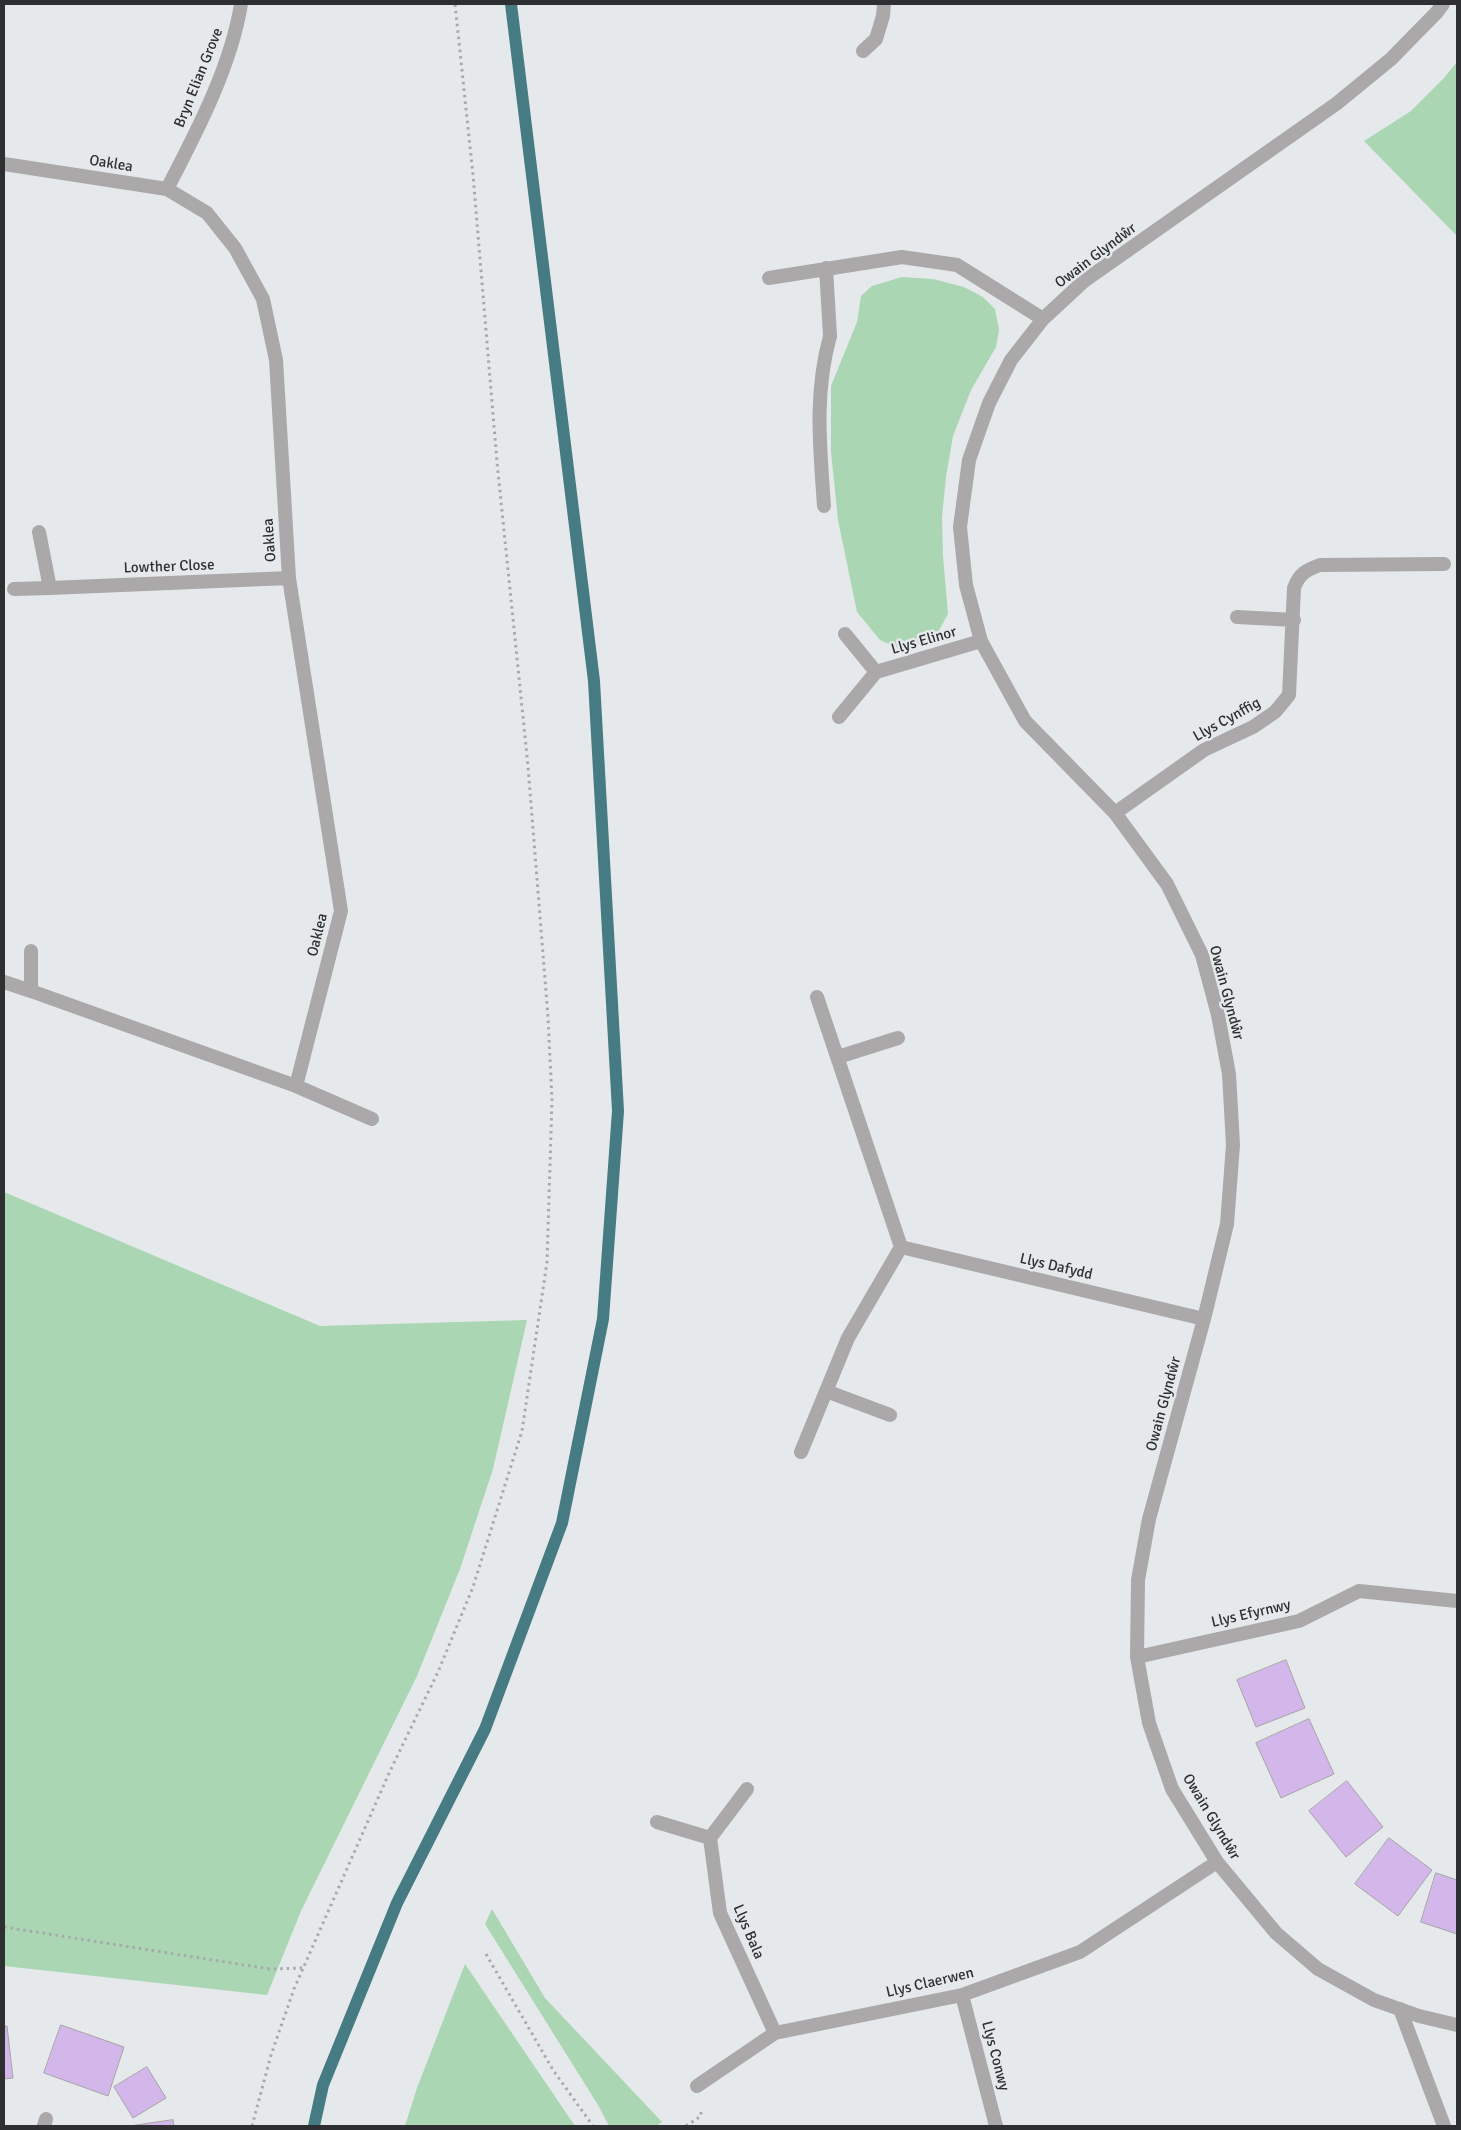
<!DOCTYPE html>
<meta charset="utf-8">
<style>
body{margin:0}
#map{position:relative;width:1461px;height:2130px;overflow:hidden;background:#e6e9eb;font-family:Signika,sans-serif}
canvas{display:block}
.frame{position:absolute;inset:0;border:5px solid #2e2f30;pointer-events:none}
</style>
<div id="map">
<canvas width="1461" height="2130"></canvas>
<div class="frame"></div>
</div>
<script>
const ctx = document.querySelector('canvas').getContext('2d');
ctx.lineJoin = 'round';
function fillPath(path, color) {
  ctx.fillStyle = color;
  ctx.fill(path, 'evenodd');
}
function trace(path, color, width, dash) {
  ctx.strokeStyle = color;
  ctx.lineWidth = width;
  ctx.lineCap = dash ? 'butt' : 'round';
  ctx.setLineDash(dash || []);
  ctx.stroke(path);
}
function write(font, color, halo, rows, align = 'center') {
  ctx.font = font + ' Signika,sans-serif';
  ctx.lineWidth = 5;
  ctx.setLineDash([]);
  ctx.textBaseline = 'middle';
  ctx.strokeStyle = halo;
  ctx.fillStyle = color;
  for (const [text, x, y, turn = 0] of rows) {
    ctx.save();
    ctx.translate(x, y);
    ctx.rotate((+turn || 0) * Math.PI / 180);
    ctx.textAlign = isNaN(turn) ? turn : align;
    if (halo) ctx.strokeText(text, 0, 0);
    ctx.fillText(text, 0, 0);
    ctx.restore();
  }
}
const green = new Path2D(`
 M1457,62V236L1364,141L1411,111L1444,78Z
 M902,277L933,279L964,287L983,297L995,309L999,330L996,347L971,390L953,436L946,477L942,517L943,556L948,614L938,632L918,645L900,649L880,640L857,612L838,520L831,452V386L857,322L861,296L872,286Z
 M4,1192L320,1326L527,1320L493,1469L460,1569L417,1676L301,1911L267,1995L4,1966Z
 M492,1909L545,1998L662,2122L656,2126H610L608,2124L598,2105L485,1924Z
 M465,1964L575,2126H405L417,2088Z`);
const stream = new Path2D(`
 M314,2126L323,2085L397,1903L485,1729L562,1523L603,1319L618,1111L594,681L511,4`);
const building = new Path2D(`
 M1286,1660L1305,1708L1256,1727L1237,1680Z
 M1309,1719L1334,1774L1281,1798L1256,1743Z
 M1347,1781L1383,1827L1346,1857L1309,1811Z
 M1389,1838L1432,1870L1398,1916L1355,1884Z
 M1436,1873L1457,1880V1934L1421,1922Z
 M61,2025L124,2047L108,2096L44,2073Z
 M4,2026H7L13,2078L4,2079Z
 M147,2067L166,2098L133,2118L114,2087Z
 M173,2120L174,2126H130Z`);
const path = new Path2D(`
 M4,1927L270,1969L303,1968
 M486,1954L553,2070L593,2126
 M252,2126L271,2055L294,1989L390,1771L438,1672L473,1587L522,1431L547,1262L552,1100L548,1017L528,766L497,462L473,175L455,4
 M686,2126L701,2116V2112`);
const service = new Path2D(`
 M863,51L876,39L883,16L884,4
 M824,506C820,447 814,394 830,336
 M1400,2009L1444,2126`);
const minor = new Path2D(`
 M1443,4L1437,12L1391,59L1336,104L1084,281L1043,319L1011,360L989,403L969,460L960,527L966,585L981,641L1025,721L1115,813L1167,884L1202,955L1218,1015L1229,1074L1233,1145L1227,1224L1204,1319L1149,1519L1138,1580L1137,1657L1149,1723L1172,1789L1217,1862L1276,1933L1318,1969L1374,2000L1419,2016L1457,2025
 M4,164L167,189L207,213L235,248L263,299L276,360L289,578L341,911L296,1086L31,991V951
 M167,189C196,133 231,67 241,4
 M826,268L830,336
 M769,278L902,257L957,265L1043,319
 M39,532L50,588L289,578
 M14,589L50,588
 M1237,617L1294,620
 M845,634L876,672
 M839,717L876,672L981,641
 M1115,813L1204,750L1253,727L1275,712L1289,695L1294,588C1299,574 1306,570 1320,565L1444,564
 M4,982L31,991
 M838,1057L898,1038
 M296,1086L372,1119
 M901,1247L1204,1319
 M826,1391L890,1415
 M801,1452L848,1338L901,1247L817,997
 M1137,1657L1299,1621L1359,1591L1457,1601
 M657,1822L710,1838L747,1789
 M710,1838L720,1913L775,2033
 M962,1995L996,2126
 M697,2086L775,2033L962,1995L1080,1952L1217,1862
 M44,2126L46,2119`);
const streetNames = [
 ["Bryn Elian Grove",199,78,-68],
 ["Oaklea",111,164,9],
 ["Owain Glyndŵr",1096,256,-37],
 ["Oaklea",270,540,-94],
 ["Lowther Close",169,567,-2],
 ["Llys Elinor",924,641,-16],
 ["Llys Cynffig",1227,720,-29],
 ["Oaklea",318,935,-76],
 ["Owain Glyndŵr",1226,993,75],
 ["Llys Dafydd",1056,1267,13],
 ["Owain Glyndŵr",1164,1404,-75],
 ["Llys Efyrnwy",1251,1614,-13],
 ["Owain Glyndŵr",1211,1817,59],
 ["Llys Bala",748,1932,67],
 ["Llys Claerwen",930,1983,-13],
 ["Llys Conwy",995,2056,75]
];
fillPath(green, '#aad6b3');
trace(stream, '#467b83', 12);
fillPath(building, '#d4b7ea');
trace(building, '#a5a3a6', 1);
trace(path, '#a7aaab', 3, [2.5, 4]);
trace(service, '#aaa8a8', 14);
trace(minor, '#aaa8a8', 14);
write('15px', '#2e2f30', '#e6e9eb', streetNames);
</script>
